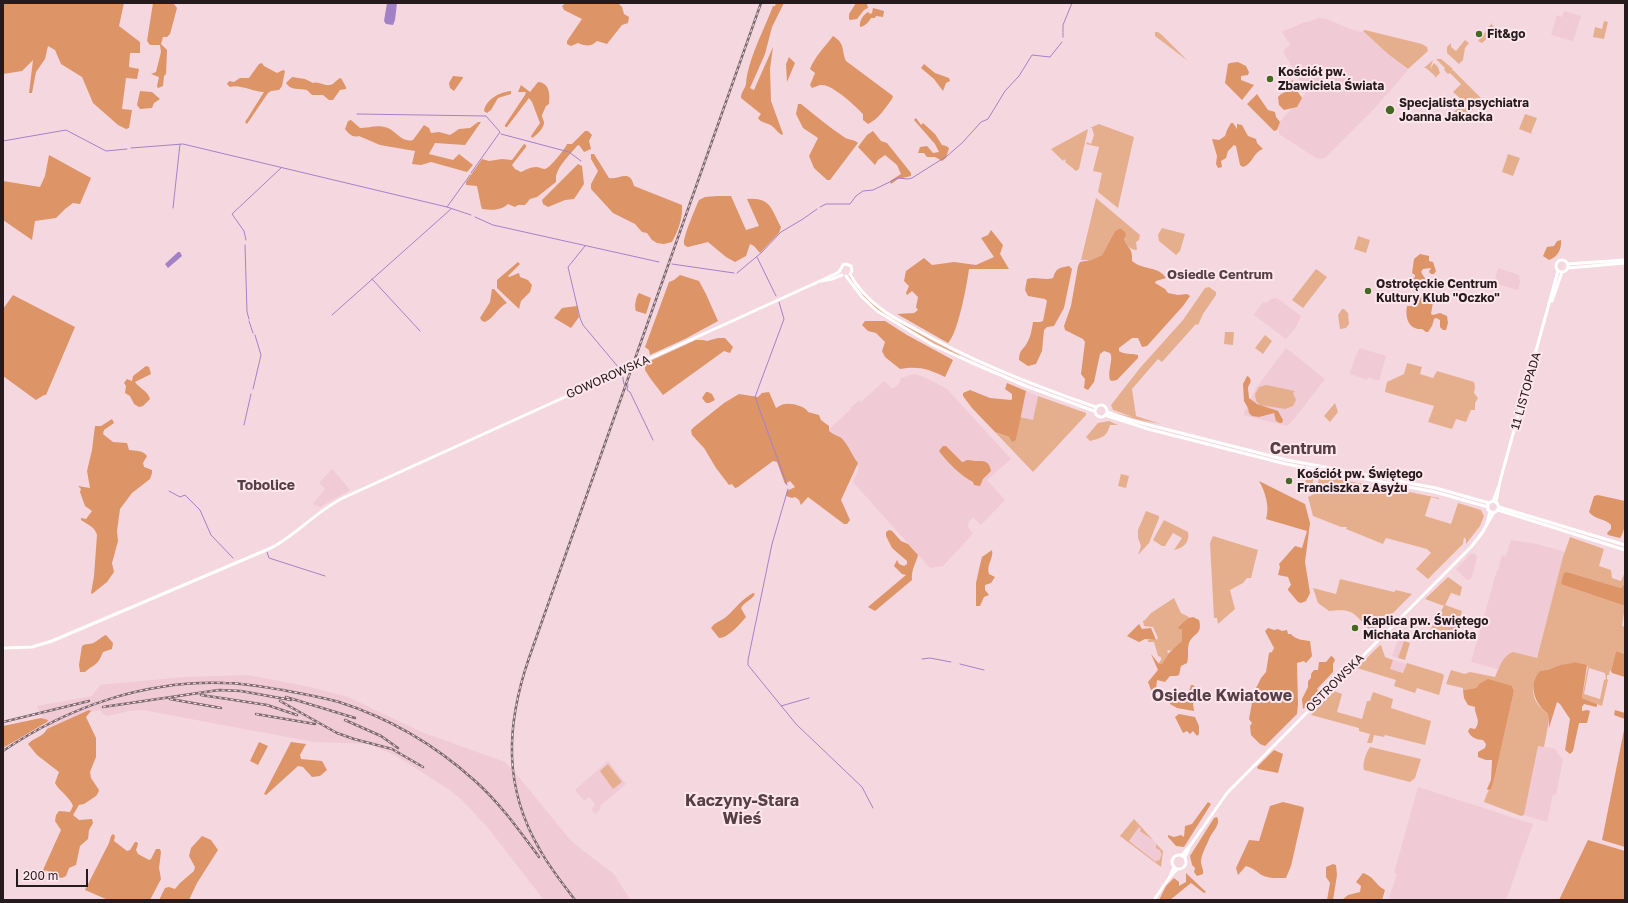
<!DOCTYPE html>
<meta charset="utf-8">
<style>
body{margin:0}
#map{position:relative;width:1628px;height:903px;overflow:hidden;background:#f5d7e0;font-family:"Golos Text",sans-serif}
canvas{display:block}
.frame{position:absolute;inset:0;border:4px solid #251b1e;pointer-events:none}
.scale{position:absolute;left:16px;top:869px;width:72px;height:18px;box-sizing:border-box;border:2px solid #251b1e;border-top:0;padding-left:5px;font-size:12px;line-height:14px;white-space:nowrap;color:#251b1e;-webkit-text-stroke:3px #fee6ed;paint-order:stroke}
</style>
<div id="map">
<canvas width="1628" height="903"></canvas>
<div class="frame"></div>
<div class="scale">200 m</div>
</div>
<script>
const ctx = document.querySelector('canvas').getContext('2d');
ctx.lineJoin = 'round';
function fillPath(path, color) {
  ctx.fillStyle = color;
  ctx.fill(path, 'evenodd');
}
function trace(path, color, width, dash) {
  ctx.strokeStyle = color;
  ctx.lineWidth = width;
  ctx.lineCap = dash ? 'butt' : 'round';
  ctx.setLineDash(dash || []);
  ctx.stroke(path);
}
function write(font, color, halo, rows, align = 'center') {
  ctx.font = font + ' "Golos Text",sans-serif';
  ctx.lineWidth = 4;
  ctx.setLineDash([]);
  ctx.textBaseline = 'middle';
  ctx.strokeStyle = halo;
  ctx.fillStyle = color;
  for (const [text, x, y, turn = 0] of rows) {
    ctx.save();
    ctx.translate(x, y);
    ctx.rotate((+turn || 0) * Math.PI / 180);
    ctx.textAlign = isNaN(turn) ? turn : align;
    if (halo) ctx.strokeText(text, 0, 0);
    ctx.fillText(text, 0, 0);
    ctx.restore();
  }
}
const built = new Path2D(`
 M1564,11L1581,16L1573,41L1551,35L1557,15L1562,17Z
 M1319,18L1327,19L1350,29L1362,32L1363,31L1388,54L1408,70L1374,109L1326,157L1323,159L1316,158L1279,134L1278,124L1292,108L1297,106L1306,92L1283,51L1290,45L1282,32L1305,22H1308Z
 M1498,268L1519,275L1520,282L1518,290L1494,283Z
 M1277,298L1301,316L1296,327L1286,339L1254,315L1263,302L1266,303L1271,299Z
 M1286,348L1325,379L1294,419L1287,426L1243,415L1256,388Z
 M1360,348L1386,356L1379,381L1368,377L1367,380L1350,374L1355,357Z
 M914,374L924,377L947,389L1011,459L987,480L1005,500L981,525L973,517L969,522L968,527L973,533L968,539L943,566L930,568L853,482L859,468L826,432L851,409L850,408L858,401L861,402L884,381L892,389L898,385L901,378Z
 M1026,391L1038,396L1033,420L1020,417Z
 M332,469L350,490L320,507L313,504L325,489L319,483Z
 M1511,540L1537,544L1565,552L1531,678L1471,662L1497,570H1498L1502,555L1506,556Z
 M1474,553L1477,556L1476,561L1471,579L1467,580L1456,569L1470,554Z
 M1398,639L1404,641L1398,658L1392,656Z
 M1393,660L1406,664L1404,673L1390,669Z
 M248,675L310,687L348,697L424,733L505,762L517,775L567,836L577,846L614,874L629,898L627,900H544L488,828L463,801L450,790L398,757L370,744L314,742L143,710L129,711L108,716L103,714L100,710L91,712L50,733L37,706L92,696L100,685L184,677Z
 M1538,745L1555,749L1563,760L1556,795L1553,794L1547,822L1524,815Z
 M608,761L626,784L600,806L601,808L595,814L591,809L595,806L594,803L589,797L584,801L575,790Z
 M1418,787L1533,824L1506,900H1393L1389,898L1397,874L1394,873Z
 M1134,819L1163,851L1161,867L1120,836Z`);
const green = new Path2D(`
 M1604,21L1608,22L1604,39L1593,37L1595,27L1602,29Z
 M1492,23V25L1497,30L1482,43L1478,41Z
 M1365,30L1422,44L1427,47L1428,51L1408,69L1388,54L1363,31Z
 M1155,32H1158L1162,35L1188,61L1155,36Z
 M1465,40L1469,43L1465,48L1463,60L1459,64L1447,53V47L1451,43V47L1456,51Z
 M1436,59H1441L1453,69L1451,71L1453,70L1481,98L1463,123L1453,113L1460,106L1458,104L1462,100L1453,92L1461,84L1450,73L1448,74L1444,70L1445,68Z
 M1433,60L1430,69L1434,63L1438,67L1440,73L1435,78V76L1426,68H1424Z
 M1525,114L1537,118L1531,133L1535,135L1519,129Z
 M1099,124L1134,137L1118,208L1098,192L1102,173L1093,171L1099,147L1086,144L1087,142L1091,144L1094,135L1092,128H1090Z
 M1088,129L1079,169L1076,171L1065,162L1066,161L1064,159L1063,161L1051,149Z
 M1508,154L1520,158L1513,176L1502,172Z
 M1096,198L1140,235L1139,240L1136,242L1137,250C1126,250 1124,237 1120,228L1115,231L1102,255L1091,260H1081Z
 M1162,228L1185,234L1180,251L1176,255L1159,241L1158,235Z
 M1358,236L1370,240L1366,253L1354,249Z
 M1316,269L1327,277L1303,308L1292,300Z
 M850,276L870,301L910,328L960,355L959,356C932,342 889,323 868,302C861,294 855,285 849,277Z
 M1209,287L1216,292V295L1203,314L1198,325L1196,324L1162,362L1158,359L1132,389L1136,416L1161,424L1141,420L1163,427L1112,412L1133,417L1113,410L1111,405L1140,368L1183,320L1205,288Z
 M1342,309H1344L1348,313L1349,324L1346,328L1340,329L1338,315Z
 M1225,332H1234L1233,345L1224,344Z
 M1265,335L1272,341L1263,354L1255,348Z
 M1407,363L1422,367L1420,374L1433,378L1437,371L1474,382L1475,387L1474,393L1478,398L1475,403V410H1471L1466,422L1456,419L1452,429L1428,422L1434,406L1385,392L1387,382L1404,374Z
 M1266,385L1295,391L1293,393L1296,400L1293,406L1285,409L1260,405L1256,401L1255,394L1259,387Z
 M1038,396L1086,413V415L1033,472L995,432L1016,440L1020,417L1033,420Z
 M1335,403L1338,412L1330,422L1324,416Z
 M1109,421L1118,425H1110C1107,437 1101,438 1090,441L1086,437L1098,423Z
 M1121,474L1129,476L1126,488L1118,486Z
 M1308,474L1364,484L1371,488L1372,486H1379L1439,498V499L1431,497L1425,516L1451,524L1458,503L1481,510L1484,516L1480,526L1466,544V540L1464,537L1463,544L1428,579L1416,569L1431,553L1427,549L1386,538L1383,544L1346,529L1347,527H1341L1313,516L1308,497L1316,493L1319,478L1314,476L1311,492L1308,493L1305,479Z
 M1146,511L1159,516V518L1149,543L1138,555L1141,546L1138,538V530Z
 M1164,520L1188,532C1190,542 1184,548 1174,550L1182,538L1173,533L1165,546H1162L1153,540Z
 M1213,536L1258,550L1251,578H1247L1243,583L1230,590L1235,609L1218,624L1217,618H1214L1210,543Z
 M1570,537L1604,549L1599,566L1611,570L1612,578L1621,581L1625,572V583L1621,588L1567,572L1563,585L1625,606L1622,626L1625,627V654L1616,651L1611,671L1610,670L1609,675H1607V679L1608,680L1602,706L1582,698L1588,666L1574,662L1566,665H1559L1546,671H1540C1530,689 1530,700 1548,714V726L1544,747L1538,746L1524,815L1521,816L1484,802C1487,791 1492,787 1495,776L1514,691L1512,686L1479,684L1476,688L1463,690V688L1446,684L1451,670L1465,674L1470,672L1495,677C1499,668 1503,655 1513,652L1537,658L1563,557ZM1589,668L1605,673L1606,679L1604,680L1600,699L1584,694Z
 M1448,577L1462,587L1460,596L1451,593L1445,605L1462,611L1455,636L1436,629L1430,630L1444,606L1425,599Z
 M1340,579L1394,592L1396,590L1412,594L1379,627L1370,630C1353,613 1354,608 1329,611L1318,603L1313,588L1336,594Z
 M1174,598L1181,613L1189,617L1178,627L1182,629V641L1176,648L1170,651L1168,650L1167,652L1169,653L1162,665L1158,664L1161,660V657L1158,656L1154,642H1148V640H1156L1158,638L1153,627L1144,626L1143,621L1145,620L1151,613Z
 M1404,641L1410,643L1405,660L1398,658Z
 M1381,645L1385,657L1393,660L1390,669L1403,673L1407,663L1443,674L1444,676L1439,695L1417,688L1415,693L1394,686L1396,680L1357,668L1379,646Z
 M1334,691L1342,694L1337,712L1362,719L1367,701H1370L1373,692L1393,699L1391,708L1431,721L1425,745L1385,735L1384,737L1374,735L1372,743H1367L1370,734L1359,731V728L1311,715Z
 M1370,747L1421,759L1415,778L1410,782L1364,770C1362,764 1366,753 1370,747Z
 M608,764L622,782L613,789L600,771Z
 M1134,819L1153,840L1140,831L1141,829L1139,827L1129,841L1156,862L1157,860L1159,861L1162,854L1160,852L1161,851L1156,848V844L1163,851L1161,867L1120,836Z`);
const forest = new Path2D(`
 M3,3H124L119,26L140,42V53H130L129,67L139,69L137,79L126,78L122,109L132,110L129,128L126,129L118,125L93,103L82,77L61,64L55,50L48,46L45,59L36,72L32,93H29L33,60L22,71L3,74Z
 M153,3L174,4L177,8L170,34L167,37H163L161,44L167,50L166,74L164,76L163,86L158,88L157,86L159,77L151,74L156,72L161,52L160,45H150L147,41Z
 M566,3H618L622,7L624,14L629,17L628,23L622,25L607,44L597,41C591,47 585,46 578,43L571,46L567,44V41L582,19L564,10L562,6Z
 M776,3H784L772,27L765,54L750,88L754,90L773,47L770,69L771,101L783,134L782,135C778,133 776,129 772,126C767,122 762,124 758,118L761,114L741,98C741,92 745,89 746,84C748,59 764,30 773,6H775Z
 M856,3L867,4L868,8L864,10L857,19L850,20L849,19V14Z
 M873,8L884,11L883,17L876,16L875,18H871C868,23 865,26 860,27C859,21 863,15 868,12L870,14L872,13Z
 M833,36C846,44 841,50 846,61L893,96L892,99C885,108 879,119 868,124L863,120V114C857,107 831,83 821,85C818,85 816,87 812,88L810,85L815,73L810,69C815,56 825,47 833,36Z
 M789,57L795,63L787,82L786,64Z
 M1238,62L1246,66L1249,72L1248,75L1241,76V80L1254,85L1242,100L1225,83L1228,64L1230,63Z
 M262,63L264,66L277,73L283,70L285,71L282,86L279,90L271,91L268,93L247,124L245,122L247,119L264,92C253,92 240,84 230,87L227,84L229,81L234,82L240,78H249L259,64Z
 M924,64L935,73L949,78L950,81L946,83L943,91L934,79L921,68Z
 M453,76L463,77V78L454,91L450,88L449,83Z
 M292,77L305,79L313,83C319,81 323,86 330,85C335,84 336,79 341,78L346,87V89L340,90L333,100H329L323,95H312L307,90C299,88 291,91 286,83Z
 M1293,80V85L1302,98L1297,107L1284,110L1279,105L1278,97L1281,94L1288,91L1289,82Z
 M538,82C550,83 550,95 549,104L546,106L542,115C542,118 543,119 544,122C545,127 536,136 532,138L531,136L540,123L532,102L529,98L507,127H505V125L525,95L526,92H518L521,85L530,92Z
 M140,91L152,92L160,99L154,103L152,108L140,109L137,105Z
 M511,91V94L498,98L491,110L487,113L484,111C486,99 500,92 511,91Z
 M1257,94L1268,110L1275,112L1276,117L1280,122L1277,130L1274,131L1247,104Z
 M798,104H801C815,115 829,127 844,137C848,140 854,139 858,143L830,180H827L814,168L809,156L818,138L803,128L796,114Z
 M916,118L921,125L923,123L935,134L942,145L946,146L949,148L946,158L942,161L935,157H927L924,153H918L920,147L927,146L933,153L939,152L935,144L914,120Z
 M351,120L360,128C369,128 378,124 388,128C397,132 402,143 413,140L424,125L429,128L431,133L439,132L450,135L459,129L470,128L478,122H481L465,145L435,143L429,154L453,160L459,154L473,165L467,172L431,162L421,165L412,164L415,151L380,145L359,136C353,138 349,134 345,129L348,121Z
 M1231,123H1233L1237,129V124L1242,125L1248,136L1256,139L1257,143L1263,149C1253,152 1253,164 1243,167L1240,165L1236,146L1234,145L1228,151L1226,158L1221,161L1222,167L1218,168L1216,164L1217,156L1212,139L1219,140L1225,136L1227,130Z
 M585,131H588L592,135L589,141L591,149L584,152L579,145L577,146C571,153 558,166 556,176C556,178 556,180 556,182L537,197L530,199L525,205H518L515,207L508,204C501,211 491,210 482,209L481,206L477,186L466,185V182L482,159L489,161L502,159L512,160L524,144L526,145V147L512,165L515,169L521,172C525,170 531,167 536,167C539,167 542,169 545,169C549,169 566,148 567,144H572Z
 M873,131L881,141L887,143L911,173V176L898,179L891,184L890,181L901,174L897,165L885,155L878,160L875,165L858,147L867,135Z
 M591,154H594L609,178C619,180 630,168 634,186L682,205C683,218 678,231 672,242L664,244L657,243L652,240L647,233L642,232L635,224L613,213L591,189V184L598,171L591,159Z
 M49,155L91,178L80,204L73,203L65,209L56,218L35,221L32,240L3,220V181L40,187L45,176Z
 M578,164L582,166L584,184L574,199L565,200L548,207L543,204L542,200Z
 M717,196H731L746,230L759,226L747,199C771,197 771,209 781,227L779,233L760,253L754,246L750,244L746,256L735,262L726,257L708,242L688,247C686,246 684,246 684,243C683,237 696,207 699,200L705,197Z
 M1120,228L1125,232L1126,235L1124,239C1128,249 1133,248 1132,261C1142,270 1159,266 1166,278L1156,281L1155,283L1165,289L1168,293L1178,295L1187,294L1190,296L1183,306L1147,346L1142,347L1138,338H1132L1119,348V351C1125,355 1131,353 1138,355V358L1117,380L1112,381L1110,380C1107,371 1114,359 1110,353L1104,351L1100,354L1094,382L1088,390L1084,388L1085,379L1081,374L1085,342L1083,339L1065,330L1064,326L1071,306L1078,266L1080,262L1091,260L1102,255L1115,231Z
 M991,230L1003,245L1000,254L1009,269H969C967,284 958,334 948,343L897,314L914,313L918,310L916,307L918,297L912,291L907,295L906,293L909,286L904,281L906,271L924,258L932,265L954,262L976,265L994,257L981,238L988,235Z
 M1561,240C1562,248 1558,257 1549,260L1543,256L1547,247L1554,246L1557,241Z
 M1420,254L1429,256V261L1433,262L1436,271L1434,274H1431L1429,272L1431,268L1423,269L1421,272L1426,280L1423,286L1415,293L1413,289H1408L1407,283L1415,277V275L1412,273L1414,259Z
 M518,262L520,264L508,276L509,277L519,273L520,277L528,280L532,285L530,292L521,301L519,309L497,288V280Z
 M1069,266L1072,269L1064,308L1054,326L1047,327L1044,330L1042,351L1036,364L1028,366L1019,360C1019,349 1024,350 1028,341C1031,336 1032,328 1033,322H1040L1043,321L1047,301L1045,299L1028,296L1025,290L1027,279C1036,276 1045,281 1053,278C1056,268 1059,268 1069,266Z
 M680,275L699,281L706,294L718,321L685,339L650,355L649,350L645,347L669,282L674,280Z
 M492,289H494L507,303C497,308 495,317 485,322L482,321L480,318L490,302Z
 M639,293L651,298L646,314L636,311C634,307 636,296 639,293Z
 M1419,294L1423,295L1433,302L1431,314L1433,315L1440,313L1447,316L1448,323L1446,330H1443L1440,327V320L1436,318L1434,319L1432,326L1428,332H1426L1422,329C1408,330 1405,317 1407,306H1413V303Z
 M13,295L75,327L46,395H44L36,400L3,376V309Z
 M577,306L579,317L571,328L554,318L562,308Z
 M865,321H885L907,335L953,360L945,377C928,369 919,366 900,369L885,357L882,351L885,342L876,333L868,331L862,325Z
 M718,338H725L733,347L730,353L724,351L663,395L650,378L645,370V365L650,361L696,340H703L707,341Z
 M146,366L149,367L151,374L135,382C139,388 148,391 150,399L143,406L139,407L134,404L130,396L125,393L126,386L124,383L127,379L132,381L133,376Z
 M1247,376L1249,377C1253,382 1249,383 1248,388C1248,390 1249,395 1249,398L1257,404L1278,411L1283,420L1282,423H1280L1276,421L1274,413L1259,417L1252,416L1249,413L1248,408L1244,401L1243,384Z
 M1007,383L1026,391L1016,440L1012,442L1009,437L995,432L972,408L963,396V393L970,390L990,398L1011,400L1012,399V394L1005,389Z
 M706,392H708L712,394L715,400L709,403H706L702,398Z
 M769,392L776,408C778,407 782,404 785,404C792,403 805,406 808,412L819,415L821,420L829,426V431C834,436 840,435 844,441C850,448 852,456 858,463L841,500L850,520L847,524H844L808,497L801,505L799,500L795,497L792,498L786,496L787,491L795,487L790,481L785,484L777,462L773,461L738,487L735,488L732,484L729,485L716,468L704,448L692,435L691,430L694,427L724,403L739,394L758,397L762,393Z
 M112,419L114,423L104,430L103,434L113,442L127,443L129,450C136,451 143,450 147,456L143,463L144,467L152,470V473L150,479L132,493L120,509L117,531L118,541L112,563L114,572L107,582L92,594L91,593L94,576L97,535C95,527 87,524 81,520V518L86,519L92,511L85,506L80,492L81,489L78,486L90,488L87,471L92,450L95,426H101Z
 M943,446H946L962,462C964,462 966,460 968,460C971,460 973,461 975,461C984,461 989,460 991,471L983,479L980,486L974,485L973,482C960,475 948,463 939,451Z
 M1259,481L1305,504L1310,523L1305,562L1310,593L1306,601L1301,603L1298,602L1288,590V589L1291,585L1288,577L1278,575L1280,567L1279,564L1295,546L1302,548L1307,531L1266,519C1270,507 1265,491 1259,481Z
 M1598,495L1625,501C1625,513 1627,529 1620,538L1608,535L1607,533L1611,529V525C1605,518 1595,520 1589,512L1594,496Z
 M889,530L892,531L901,541L908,544L918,555C916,563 911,570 912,580L875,611L868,607L906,575L902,574L894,566L897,560L899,564L904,566L907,564V561L892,548L886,536V532Z
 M992,550C994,558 986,565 989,574L995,577L991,583L985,585V590L989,595L984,597L980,606H976V583L980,565L982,557Z
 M1567,572L1621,588L1625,583V606L1563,585L1561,583L1564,573Z
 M753,593L755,594C752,600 744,602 741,608L746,617C740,624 728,638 719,638L711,628C715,622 721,621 726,617C735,609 742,599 753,593Z
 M1193,617L1199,620C1203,635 1193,633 1189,643C1187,649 1189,657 1187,663L1181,666L1179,675L1176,676H1170L1165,682L1157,680L1156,689L1151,690L1148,682L1158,670L1151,654L1159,664H1162L1169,653L1182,641V629H1179L1178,627L1188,618Z
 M1139,624L1142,629L1151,628L1156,640L1145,639L1139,642L1127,636Z
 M1268,628L1274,630L1278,629L1282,631L1287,630L1288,634H1291C1296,640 1303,640 1310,641L1312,656L1306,663L1304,661L1297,663L1298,704L1297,714L1265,746L1260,744L1251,735L1250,726L1252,723L1249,719L1254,692L1261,678L1266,672L1269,653L1272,652L1274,648L1265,631Z
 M106,635L113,643L112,649L103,652C97,667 95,663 85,672H80L79,665L82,646C86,643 91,645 95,642C99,640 101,637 106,635Z
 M1616,651L1625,654V677L1612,673L1611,671Z
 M1331,656L1333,657L1335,660L1333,664V672L1317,689L1320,692L1303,709L1302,699L1308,687V681L1311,678V674L1314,670H1318L1319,662H1326Z
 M1574,662L1587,665L1582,698L1597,704V706L1596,707L1584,704L1582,707V711L1587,710L1590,711L1587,723H1579L1573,751L1570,754L1565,750L1570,719L1560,704L1557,702L1549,728L1548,714C1534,703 1528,685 1540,671C1549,671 1553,667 1560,665C1565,664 1569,664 1574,662Z
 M1488,679L1512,686L1514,691L1495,776L1491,789L1488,790L1487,789L1491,780L1492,760H1486L1478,757V752L1485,748L1486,744L1483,740C1477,740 1470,737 1468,731L1470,728L1475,729C1482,721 1474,714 1475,707L1468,705L1464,698L1463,690L1476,688L1479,684Z
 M1191,685H1193L1200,693L1193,704L1194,711L1177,708L1170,704V698L1177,692H1182L1183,698L1187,697Z
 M89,710L91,711L86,717L96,738V757L90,772L91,778L99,790L98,793L96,796L84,804L79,805L73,815L79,820L92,819L93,823L89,830L88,839L80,846L76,865L69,868L66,876L62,878L52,875L46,870L40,881H38L61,830L55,821L56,815L59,811L70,812L73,806C70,797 60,792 55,783L59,772L37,755L28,744C33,738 43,737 47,729Z
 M1615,710L1625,713V847L1602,840L1625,725V719L1614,715Z
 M1179,714L1195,717L1199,726V734L1197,736L1193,731L1190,734L1187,731L1183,733L1175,717Z
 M41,718L48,720L47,722L3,748V726Z
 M259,742L268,746L258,765L250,761Z
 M291,742L306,744L300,755L301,759L322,761L327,770L320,776L312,777L303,767L298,766L266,795L264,794Z
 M1274,750L1283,754L1278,773L1258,769L1257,767Z
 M1208,802L1211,804L1184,847L1176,846L1168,837V835L1174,837L1181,835L1184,837L1185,826L1192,824Z
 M1283,802L1303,807L1304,809L1291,866L1286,878C1277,878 1268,879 1260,874C1255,870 1252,868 1246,866L1238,875L1236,868L1249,840L1259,841L1270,806Z
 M1217,817C1221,824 1213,831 1210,837C1207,845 1201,854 1201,862C1201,866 1204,870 1203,874L1197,876L1194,872L1195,868L1192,865L1190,856L1214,818Z
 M113,834L115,836L114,841L127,851L130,850L135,842H137L138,844L136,850L138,854L149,860L151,859L156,849H160L161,852L159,868L161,879L150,900H108L85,890L109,843L111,836Z
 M202,836L211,840L218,850L197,883L189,900H159L165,888L169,887L175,889L180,883L194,871L195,867L189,856L191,848Z
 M1588,840L1625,851V900H1559Z
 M1333,864L1336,865L1337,875L1333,900H1327L1330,883L1326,877V867Z
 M1186,873L1206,892L1204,893L1191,883L1170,900H1159L1166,886L1174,878L1179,882V886L1186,882Z
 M1363,873C1375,877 1374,884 1385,890L1382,900H1342L1348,895L1360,892L1361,886L1356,882Z`);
const water = new Path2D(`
 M387,3H397L395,20L393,25L386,24L384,21Z
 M178,252H180L182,256L168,268L165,264Z`);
const stream = new Path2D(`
 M1063,32V25L1072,3
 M1063,37V33
 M357,114L486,116L500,132L471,173
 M501,134L569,152L581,161
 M3,141L66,130L106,151L127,149
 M131,148L183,144L447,207L471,215
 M447,207L470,175
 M820,207L826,204H850L856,196L863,191L873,190L898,178L908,179L912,178L947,156L962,143L981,122L988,119L1005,91L1019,76L1032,55L1050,57L1062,42
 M173,208L180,144
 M475,217L493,225L659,262
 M246,240L244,231L232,214L281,168
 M245,245L247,312L249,319
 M585,246L568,267L580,318L583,325L619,368
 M757,257L776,296
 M672,264L734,273
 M737,273L761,253L781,232L803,219L817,209
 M372,279L420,331
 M779,302L784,319L755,397L787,485
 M332,315L451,209
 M249,321L253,333
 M622,373L624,384
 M628,385L627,390L630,392L653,440
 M253,389L261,355L255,335
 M244,425L251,394
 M788,489L772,544L748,660V665L796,724L862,787L873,808
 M169,491L180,497L185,495L200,510L211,535L233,558
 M267,552L269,558L325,576
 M922,659L930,658L951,662
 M960,664L984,670
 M781,706L809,698`);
const secondary = new Path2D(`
 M1556 266a6 6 0 1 1 12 0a6 6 0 1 1-12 0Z
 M1567,264L1625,260
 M1568,268L1625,263
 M850,274C857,287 868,299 880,308C891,317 904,323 917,330C973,362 1035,386 1096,407
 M846,276L862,297L877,311L933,345L970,362L1026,386L1094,411
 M821,281L832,279L842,275
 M1552,301L1562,272
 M1095 411a6 6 0 1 1 12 0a6 6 0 1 1-12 0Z
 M1107,412L1130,420L1287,460L1436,488L1489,503
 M1105,415L1148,429L1286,464L1435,492L1488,507
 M1493,501L1498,488
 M1487.5 507a5.5 5.5 0 1 1 11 0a5.5 5.5 0 1 1-11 0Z
 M1496,502L1500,481L1558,271
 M1499,507L1625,545
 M1498,510L1625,550
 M1487,523L1490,511
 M3,648L32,647L52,641L271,548C298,534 317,510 345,497L820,281L839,272L843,265L846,264L851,266L852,271L850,274
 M1172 862a7 7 0 1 1 14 0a7 7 0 1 1-14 0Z
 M1182,855L1190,846L1227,793L1471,547L1482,533L1494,512
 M1185,857L1190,846
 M1170,877L1177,869
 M1154,900L1169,878L1174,867`);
const rail = new Path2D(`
 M201,695L267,705L297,715
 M286,697L355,718
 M170,699L221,708
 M280,701L337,733L354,739L392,749L423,767
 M103,707L219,690L241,691L291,700
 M256,714L315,724
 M345,720L381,736L398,748
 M3,722L89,701
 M3,751C68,707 145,680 225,683C244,683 263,687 283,690C302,694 321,697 339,702C389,718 435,745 474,780C499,802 519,830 539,857
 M575,900C563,884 550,868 540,850C503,787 506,725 529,658L761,3`);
const markers = [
 [1479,34,4,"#456922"],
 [1270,79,4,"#456922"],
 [1390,110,5,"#456922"],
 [1368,291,4,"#456922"],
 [1289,481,4,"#456922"],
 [1355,628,4,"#456922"]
];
const poiNames = [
 ["Fit&go",1487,34],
 ["Kościół pw.",1278,72],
 ["Zbawiciela Świata",1278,86],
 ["Specjalista psychiatra",1399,103],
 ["Joanna Jakacka",1399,117],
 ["Ostrołęckie Centrum",1376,284],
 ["Kultury Klub \"Oczko\"",1376,298],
 ["Kościół pw. Świętego",1297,474],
 ["Franciszka z Asyżu",1297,488],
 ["Kaplica pw. Świętego",1363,621],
 ["Michała Archanioła",1363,635]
];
const streetNames = [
 ["GOWOROWSKA",608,377,-24],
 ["11 LISTOPADA",1526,391,-74],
 ["OSTROWSKA",1335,683,-45]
];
const neighbourhoodNames = [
 ["Osiedle Centrum",1220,275]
];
const quarterNames = [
 ["Tobolice",266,486]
];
const districtNames = [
 ["Centrum",1303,449],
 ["Osiedle Kwiatowe",1222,696],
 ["Kaczyny-Stara",742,801],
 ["Wieś",742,819]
];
fillPath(built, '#f0cad5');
fillPath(green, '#e5af8e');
fillPath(forest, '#dd9466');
fillPath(water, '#a381c7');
trace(stream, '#a381c7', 1);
trace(secondary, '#fff', 3);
trace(rail, '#7d6a70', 2.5);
trace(rail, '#fee6ed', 1, [3]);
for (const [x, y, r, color] of markers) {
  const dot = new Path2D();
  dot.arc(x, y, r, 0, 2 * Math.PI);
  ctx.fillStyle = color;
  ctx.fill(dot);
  trace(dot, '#fee6ed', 1.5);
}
write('bold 12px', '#251b1e', '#fee6ed', poiNames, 'left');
write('12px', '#251b1e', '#fee6ed', streetNames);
write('bold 13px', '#563f46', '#fee6ed', neighbourhoodNames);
write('bold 14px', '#563f46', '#fee6ed', quarterNames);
write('bold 16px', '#563f46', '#fee6ed', districtNames);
</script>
